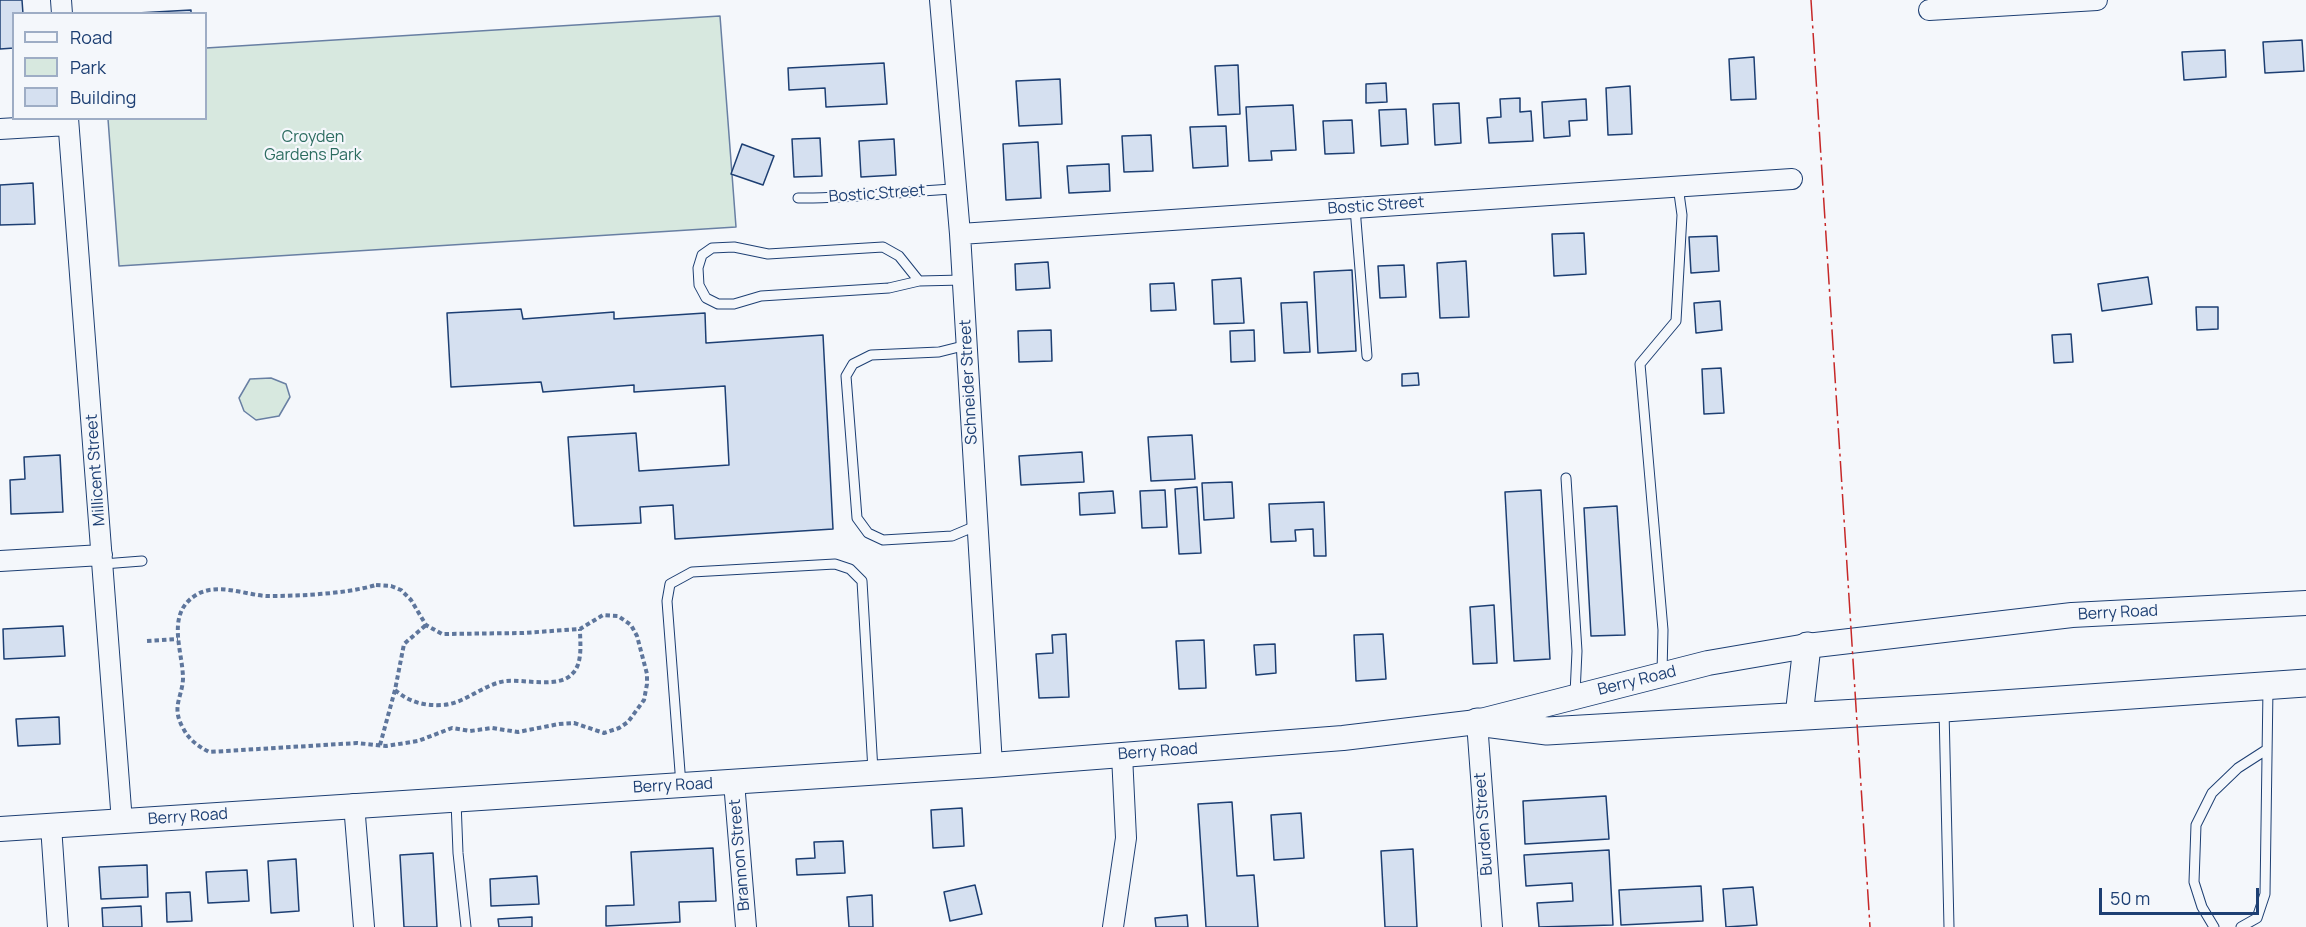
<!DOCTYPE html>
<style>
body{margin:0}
#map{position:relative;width:2306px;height:927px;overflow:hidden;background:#f4f7fb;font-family:Manrope,sans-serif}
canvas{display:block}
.legend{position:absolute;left:12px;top:12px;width:195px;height:108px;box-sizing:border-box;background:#f4f7fb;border:2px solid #9eadc5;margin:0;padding:8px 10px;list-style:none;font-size:18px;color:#1d3f73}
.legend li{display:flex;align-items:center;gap:12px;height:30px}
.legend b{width:30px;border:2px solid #9eadc5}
.scale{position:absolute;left:2099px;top:888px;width:160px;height:27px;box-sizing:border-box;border:3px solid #1d3f73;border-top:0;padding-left:8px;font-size:18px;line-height:21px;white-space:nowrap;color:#1d3f73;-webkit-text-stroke:4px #f4f7fb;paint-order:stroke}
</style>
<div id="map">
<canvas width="2306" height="927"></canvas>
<ul class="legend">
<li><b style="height:8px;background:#f4f7fb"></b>Road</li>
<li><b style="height:16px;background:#d7e8df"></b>Park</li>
<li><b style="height:16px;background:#d5e0f0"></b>Building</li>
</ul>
<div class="scale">50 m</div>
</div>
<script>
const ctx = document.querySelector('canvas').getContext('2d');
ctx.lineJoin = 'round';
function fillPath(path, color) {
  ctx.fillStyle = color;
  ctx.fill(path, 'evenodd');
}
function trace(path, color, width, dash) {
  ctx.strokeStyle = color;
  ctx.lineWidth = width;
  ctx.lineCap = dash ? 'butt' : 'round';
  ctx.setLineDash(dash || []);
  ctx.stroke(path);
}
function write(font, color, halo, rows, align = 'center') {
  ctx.font = font + ' Manrope,sans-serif';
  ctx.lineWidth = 4.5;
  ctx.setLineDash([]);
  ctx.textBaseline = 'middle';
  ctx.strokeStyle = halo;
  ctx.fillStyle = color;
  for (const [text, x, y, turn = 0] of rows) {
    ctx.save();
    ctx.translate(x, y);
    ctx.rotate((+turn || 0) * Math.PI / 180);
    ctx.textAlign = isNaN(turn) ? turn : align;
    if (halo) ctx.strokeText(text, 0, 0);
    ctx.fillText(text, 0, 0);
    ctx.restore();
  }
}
const green = new Path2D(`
 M720,16L736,227L119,266L108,119L206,118V48Z
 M271,378L286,384L290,397L279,416L256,420L244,411L239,398L250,379Z`);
const building = new Path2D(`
 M0,0H22L23,14H14V48L0,49Z
 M191,10V14H137V13Z
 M2302,40L2304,71L2265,73L2263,42Z
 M2225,50L2226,77L2184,80L2182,52Z
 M1754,57L1756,99L1731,100L1729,59Z
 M884,63L887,104L826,107L825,88L789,90L788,68Z
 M1238,65L1240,114L1218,115L1215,66Z
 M1060,79L1062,124L1019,126L1016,81Z
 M1386,83L1387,102L1366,103V84Z
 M1630,86L1632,134L1608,135L1606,88Z
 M1520,98V112L1531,111L1533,141L1489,143L1487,118L1501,117L1500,99Z
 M1586,99L1587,120L1569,121L1570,136L1544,138L1542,102Z
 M1459,103L1461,143L1435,145L1433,104Z
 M1293,105L1296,150L1271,151L1272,160L1249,161L1246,107Z
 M1406,109L1408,144L1381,146L1379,110Z
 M1352,120L1354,153L1325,154L1323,121Z
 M1226,126L1228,166L1193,168L1190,127Z
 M1151,135L1153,171L1124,172L1122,136Z
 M820,138L822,176L794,177L792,139Z
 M894,139L896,175L861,177L859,141Z
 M1038,142L1041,198L1006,200L1003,144Z
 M742,144L774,156L763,185L731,174Z
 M1109,164L1110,191L1069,193L1067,166Z
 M33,183L35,224L0,225V185Z
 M1584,233L1586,274L1554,276L1552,234Z
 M1717,236L1719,271L1691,273L1689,237Z
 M1466,261L1469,317L1440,318L1437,263Z
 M1048,262L1050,288L1016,290L1015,264Z
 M1404,265L1406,297L1380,298L1378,266Z
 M1352,270L1356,351L1318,353L1314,272Z
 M2148,277L2152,304L2102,311L2098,284Z
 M1241,278L1244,323L1214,324L1212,280Z
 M1174,283L1176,310L1151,311L1150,284Z
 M1720,301L1722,330L1696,333L1694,303Z
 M1307,302L1310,352L1284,353L1281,303Z
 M2196,307H2218V329L2197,330Z
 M521,309L523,319L614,312V319L705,313L706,343L823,335L833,529L675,539L673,505L640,507L641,523L574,526L568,437L636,433L639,471L729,465L725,386L634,392V385L543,392L541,382L451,387L447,313Z
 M1051,330L1052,361L1019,362L1018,331Z
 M1254,330L1255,361L1231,362L1230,331Z
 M2071,334L2073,362L2054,363L2052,335Z
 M1721,368L1724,413L1704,414L1702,369Z
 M1418,373L1419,385L1402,386V374Z
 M1192,435L1195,479L1151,481L1148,437Z
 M1082,452L1084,482L1021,485L1019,456Z
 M60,455L63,512L11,514L10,480L25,479L24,457Z
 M1232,482L1234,518L1204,520L1202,483Z
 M1197,487L1201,553L1179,554L1175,489Z
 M1165,490L1167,527L1142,528L1140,491Z
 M1541,490L1550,659L1514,661L1505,492Z
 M1113,491L1115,513L1080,515L1079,493Z
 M1324,502L1326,556H1314L1313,529L1295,530L1296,541L1271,542L1269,504Z
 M1617,506L1625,635L1591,636L1584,508Z
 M1494,605L1497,663L1473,664L1470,607Z
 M63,626L65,656L4,659L3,629Z
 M1066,634L1069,697L1039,698L1036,654L1053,653L1052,635Z
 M1383,634L1386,679L1356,681L1354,635Z
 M1204,640L1206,688L1179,689L1176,641Z
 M1275,644L1276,673L1256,675L1254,645Z
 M59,717L60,744L18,746L16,719Z
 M1606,796L1609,839L1525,844L1523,801Z
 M1232,802L1237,876L1254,875L1258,927H1206L1198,804Z
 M962,808L964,846L933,848L931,810Z
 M1301,813L1304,858L1274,860L1271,815Z
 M843,841L845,873L797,875L796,859L815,858L814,842Z
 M713,848L716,901L679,902L680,922L606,926V906L634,905L631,852Z
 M1413,849L1417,927H1385L1381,851Z
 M1609,850L1613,925L1539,927L1537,903L1573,901L1572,883L1526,886L1524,855Z
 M433,853L437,927H404L400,855Z
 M296,859L299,911L271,913L268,861Z
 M147,865L148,897L101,899L99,867Z
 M247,870L249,901L208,903L206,872Z
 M537,876L539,904L491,906L490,879Z
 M975,885L982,914L950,921L944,892Z
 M1701,886L1703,921L1621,925L1619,890Z
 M1753,887L1757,925L1726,927L1723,889Z
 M190,892L192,921L167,922L166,893Z
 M872,895L873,927H849L847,897Z
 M141,906L142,927H103L102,908Z
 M1187,915L1188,927H1156L1155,918Z
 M532,917V927H499L498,919Z`);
const path = new Path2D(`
 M376,585L391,586L401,590L411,600L426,625L442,634L523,633L580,629L603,615L618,616L631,625L637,636L647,674V684L644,700L628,722L619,728L604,733L574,723L559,724L518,732L492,728L470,731L452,728L418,741L386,746L357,743L209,752C198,746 189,740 183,728C171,707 182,698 183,679C183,651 165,614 196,595C217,582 245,595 267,596C300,596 345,594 376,585Z
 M147,641L178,639
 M395,690C409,702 424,706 442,705C465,704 483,684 506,681C525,679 560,689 573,673C583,662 580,643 580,629
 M380,745L395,690L404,644L426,625`);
const service = new Path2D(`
 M798,198C851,199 903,191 956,189
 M1355,208L1367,356
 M919,281L899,256L883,247L768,254L734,247L712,248L702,255L698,268L699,285L706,298L718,304H734L761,296L889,288L919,281L963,280
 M967,345L939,352L871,355L853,364L846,376L857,518L868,533L883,540L952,536L978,525
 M1566,478L1577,651L1575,694
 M103,564L142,561
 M1662,673L1663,630L1640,364L1676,321L1682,215L1678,186
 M1944,710L1949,927
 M681,785L667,601L670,584L692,572L835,564L850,569L862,581L873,771
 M456,801L458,853L466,927
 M2214,927L2202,907L2194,882L2196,825L2212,793L2238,768L2266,750
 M2241,927L2257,918L2265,894L2268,688`);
const minor = new Path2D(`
 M61,0L62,14
 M940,0L960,234L992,765
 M1929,10L2097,0
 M68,118L122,822
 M0,129L68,125
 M960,234L1792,179
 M0,561L102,555
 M1477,722L1492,927
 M734,782L746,927
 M354,804L364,927
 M51,826L58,927
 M1113,927L1126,838L1122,755`);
const tertiary = new Path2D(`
 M0,829L992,765L1343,738L1477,722L1708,663L1807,646L2072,615L2306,603`);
const secondary = new Path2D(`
 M1799,716L1807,646
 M1477,722L1547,731L1944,708L2306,683`);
const power = new Path2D(`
 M1811,0L1870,927`);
const parkNames = [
 ["Croyden",313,138],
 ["Gardens Park",313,156]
];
const streetNames = [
 ["Bostic Street",877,194,-4],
 ["Bostic Street",1376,206,-4],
 ["Schneider Street",969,382,-93],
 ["Millicent Street",96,470,-94],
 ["Berry Road",2118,613,-3],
 ["Berry Road",1637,681,-14],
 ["Berry Road",1158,752,-4],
 ["Berry Road",673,786,-3],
 ["Berry Road",188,817,-4],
 ["Burden Street",1484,824,-94],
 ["Brannon Street",740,855,-95]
];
fillPath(green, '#d7e8df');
trace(green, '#687fa3', 1.5);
fillPath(building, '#d5e0f0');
trace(building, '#1d3f73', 1.5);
trace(service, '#1d3f73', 11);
trace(minor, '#1d3f73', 22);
trace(tertiary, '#1d3f73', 26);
trace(secondary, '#1d3f73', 29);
trace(path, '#5e769c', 4, [4.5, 3]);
trace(service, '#f4f7fb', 9);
trace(minor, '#f4f7fb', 20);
trace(tertiary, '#f4f7fb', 24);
trace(secondary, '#f4f7fb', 27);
trace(power, '#c62828', 1.5, [21, 4.5, 3, 4.5]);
write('16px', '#2c6c60', '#f4f7fb', parkNames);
write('16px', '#1d3f73', '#f4f7fb', streetNames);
</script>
